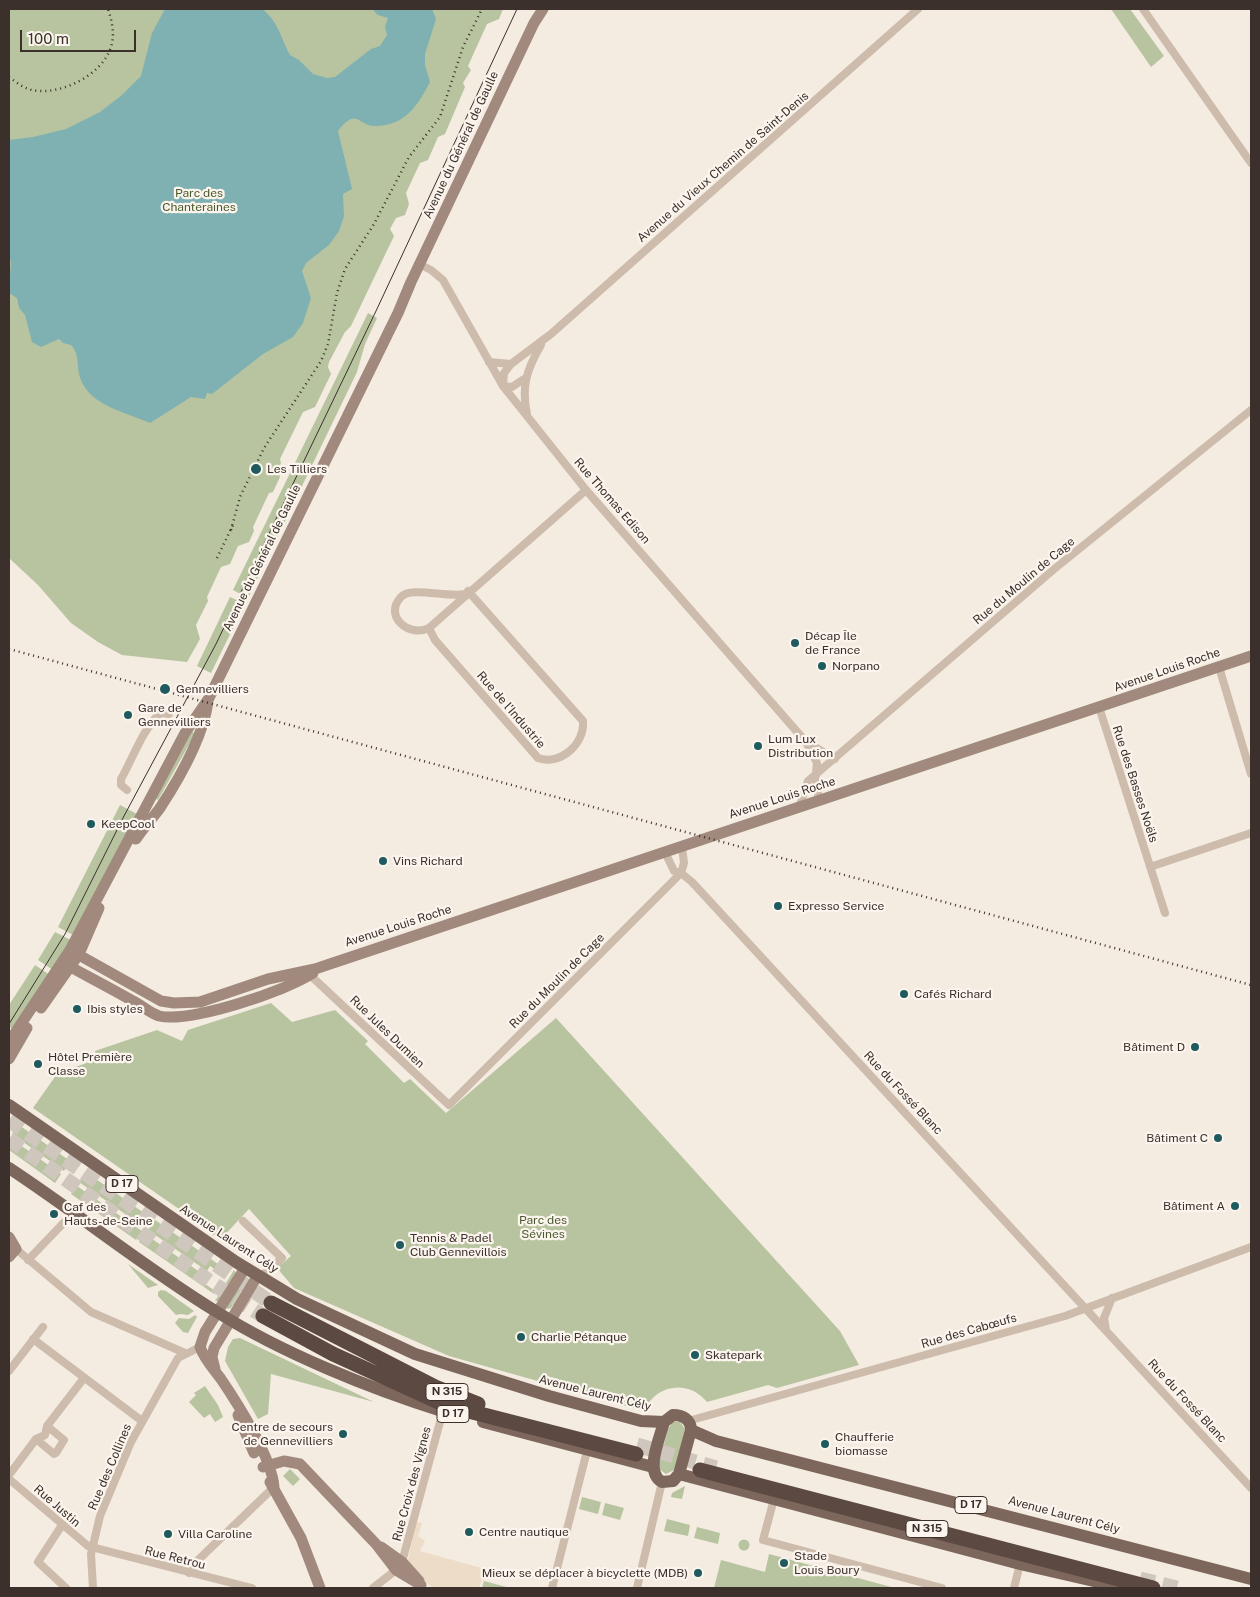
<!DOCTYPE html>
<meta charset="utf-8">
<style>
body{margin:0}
#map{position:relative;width:1260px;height:1597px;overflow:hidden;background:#f4ebe1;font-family:"Public Sans",sans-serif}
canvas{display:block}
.frame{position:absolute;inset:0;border:10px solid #3b302b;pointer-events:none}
.scale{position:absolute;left:20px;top:30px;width:116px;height:22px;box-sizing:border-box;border:2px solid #3b302b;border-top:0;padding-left:6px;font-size:15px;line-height:18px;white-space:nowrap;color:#3b302b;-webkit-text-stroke:4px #fbf5ee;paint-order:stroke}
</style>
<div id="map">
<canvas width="1260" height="1597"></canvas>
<div class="frame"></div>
<div class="scale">100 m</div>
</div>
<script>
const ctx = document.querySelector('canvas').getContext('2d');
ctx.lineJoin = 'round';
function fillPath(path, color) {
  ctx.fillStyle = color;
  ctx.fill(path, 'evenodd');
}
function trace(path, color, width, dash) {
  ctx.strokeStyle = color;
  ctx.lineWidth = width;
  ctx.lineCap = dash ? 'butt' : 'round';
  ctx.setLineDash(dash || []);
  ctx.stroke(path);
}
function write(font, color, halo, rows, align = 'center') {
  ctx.font = font + ' "Public Sans",sans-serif';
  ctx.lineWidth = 4.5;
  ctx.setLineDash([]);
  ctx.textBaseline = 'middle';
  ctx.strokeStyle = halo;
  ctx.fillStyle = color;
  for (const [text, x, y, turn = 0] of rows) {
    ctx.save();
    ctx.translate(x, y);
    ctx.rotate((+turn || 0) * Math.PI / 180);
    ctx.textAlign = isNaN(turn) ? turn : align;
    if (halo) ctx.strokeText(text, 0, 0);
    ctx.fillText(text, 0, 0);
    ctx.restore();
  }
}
const green = new Path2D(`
 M9,9H503L499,19L487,24L468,66L471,70L463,83L465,87L445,134L438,137L428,160L420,163L406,193L409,204L405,215L396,218L390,229L394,236L351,326L345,332L329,362L328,367L331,374L315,407L303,412L280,459L281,463L278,470L280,477L273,492L269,493L253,527L254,531L249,542L238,546L230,564L221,567L207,597L208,601L196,625L200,639L187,662L122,655L98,642L71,623L38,585L9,558Z
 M1111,9H1130L1164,56L1151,67Z
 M368,313L377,318L365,344L357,372L248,598L233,590Z
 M230,597L245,604L211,673L197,666Z
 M192,731L195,734L158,800L156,799Z
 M120,805L137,814L73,935L58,927Z
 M55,932L71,940L53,970L38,960Z
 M35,965L50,975L14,1029L9,1027V1005Z
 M271,1003L292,1022L335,1010L368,1041L365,1044L404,1083L410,1079L446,1113L556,1018L840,1331L859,1365L777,1388L768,1385L707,1402C689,1379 655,1384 644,1411L449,1356L294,1288L277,1268L291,1256L249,1209L220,1240L192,1218L33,1108L57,1074L97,1059L95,1051L157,1030L182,1041L188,1030Z
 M19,1125L70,1161L64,1171L12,1134Z
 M9,1137L61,1174L55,1183L9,1150Z
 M86,1172L151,1218L144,1227L79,1182Z
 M77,1186L142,1231L136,1240L71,1194Z
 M155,1220L228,1271L225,1276L210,1266L207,1271L148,1230Z
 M145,1234L204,1275L201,1281L215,1291L214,1294L139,1242Z
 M128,1264L158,1285L148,1288Z
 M234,1270L236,1273L219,1301H215Z
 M245,1277L247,1281L231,1308L227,1309L226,1307Z
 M161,1290L166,1291L194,1311L188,1315L180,1314L176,1315L158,1296V1292Z
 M195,1315L197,1317L188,1333L183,1332L175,1323L179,1318L189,1319Z
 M240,1338L374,1402L271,1374L268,1414L258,1419L225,1361L228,1347L233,1339Z
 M205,1386L218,1405L223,1417L215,1422L210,1414L204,1418L189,1402L196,1395L194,1393Z
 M672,1422H680L685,1429L676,1469L666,1474L659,1469L658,1465L668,1430Z
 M290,1469L300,1479L293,1486L283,1476Z
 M685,1486L682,1499L671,1497L672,1493Z
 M582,1497L601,1502L598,1514L579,1509Z
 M605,1503L624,1508L620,1520L602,1515Z
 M667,1519L690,1525L688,1536L664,1531Z
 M697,1527L720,1533L718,1544L694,1538Z
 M738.5 1545a5.5 5.5 0 1 1 11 0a5.5 5.5 0 1 1-11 0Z
 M769,1554L895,1588H714L721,1560L765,1572Z
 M484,1581L510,1588H482Z`);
const plaza = new Path2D(`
 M416,1522L422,1523L418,1536L425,1541L420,1551L485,1569L479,1588H433L413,1570L408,1560Z`);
const water = new Path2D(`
 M165,9H262C278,21 281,38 290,55L299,60L313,74L327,78L335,77L371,49L380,46L387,35L385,27L388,18L378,15L372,9H432L436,19L425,54V65L430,82C418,105 405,126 375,126C358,126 357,106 338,131L352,189L343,194L344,216L339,231L329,245L306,263L302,271L311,298L303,323L293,337L263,354L212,394L207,393L205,399L191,397L150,423C125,412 86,405 79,374C77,365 79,352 71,345L63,343L59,339L41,347L32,342L25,315L19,308L17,298L9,293L11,261L9,260V140L33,137L66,129L100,112L122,95L141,76L152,33Z`);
const highwayTunnel = new Path2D(`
 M9,1120L271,1303
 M9,1139L209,1281L263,1316
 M637,1445L716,1468
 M1140,1579L1177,1588`);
const street = new Path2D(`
 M1143,9L1251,163
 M419,264L431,270L443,280L503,386L586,490L806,742L817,763L815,784L820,800
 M489,362L511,364
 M503,386L504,373L511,364L551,334L918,9
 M503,386L512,387L524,379
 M527,414C521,386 527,369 541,345
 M465,594C448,598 410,586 401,597C383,616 409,638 429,628L586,490
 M429,628L435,640L538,758C560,766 585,744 583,721L468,591
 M1219,667L1251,774
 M1099,707L1165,913
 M808,743L835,759
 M127,790L121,785V779C132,760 144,726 161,713L169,714
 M799,808L808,781L1053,570L1251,410
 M665,852L674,871L681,873L692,882L1251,1488
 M1150,867L1251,833
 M681,873L684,863L682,847
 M310,975L449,1105L681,873
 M243,1221L282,1258L266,1273L258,1275
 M16,1249L91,1312L185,1353
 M28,1260L74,1212
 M1106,1330L1104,1318L1112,1298
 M33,1339L142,1421
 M9,1371L43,1327
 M688,1421L1065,1316L1251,1247
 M36,1439L54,1454L56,1453L64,1440L47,1426
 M9,1475L36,1439L45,1435L47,1426L84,1378
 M9,1479L88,1546L252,1588
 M774,1499L763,1540L942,1588
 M62,1525L38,1562L66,1588
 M402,1562L443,1411
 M189,1573L195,1563L274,1487
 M93,1588L91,1554L100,1516L131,1442L178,1358L200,1347
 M373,1588L396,1570
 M552,1588L587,1451
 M637,1588L662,1482
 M1014,1588L1020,1564`);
const secondary = new Path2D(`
 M136,839C143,828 152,819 160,808C179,779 203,737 208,702
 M70,950L161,1001L174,1003L200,1002L268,979L315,969L1251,656
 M65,964C87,976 110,988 133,1001C141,1005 150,1013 159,1016C191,1023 286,991 313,973
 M41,1008L79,954L99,908
 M9,1042L70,950L185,733L209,698L398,313L411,282L534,23L543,9
 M9,1059L27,1028
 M9,1237L16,1249L9,1257
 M245,1268L205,1332L200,1347C205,1360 213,1368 221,1379C238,1404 272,1458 274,1487
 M215,1369L212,1357L214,1348L258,1275
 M238,1415L254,1453
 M263,1467L284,1461L300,1464L376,1544L396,1570L421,1585
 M270,1482L301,1538L320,1588
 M381,1547L402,1562L419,1581`);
const primary = new Path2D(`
 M9,1105L236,1262L297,1299L415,1354L549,1396L641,1421L664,1422
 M9,1168C79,1214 145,1268 217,1312C282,1353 371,1389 445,1412
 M483,1422L653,1467
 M664,1422C660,1438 644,1472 662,1482L673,1481L679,1474L691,1430
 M664,1422L673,1415C683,1415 691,1420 691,1430
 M691,1430L716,1441L1251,1579
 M679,1474L1020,1564L1124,1588`);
const highway = new Path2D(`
 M271,1303L435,1387L478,1404
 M263,1316L333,1354L445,1405L636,1454
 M700,1470L1153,1588`);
const tram = new Path2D(`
 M9,1024L65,934L124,816L216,644L376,311L517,9`);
const rail = new Path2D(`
 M9,77C16,82 23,88 32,90C61,96 102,75 111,47C115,34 112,21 108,9
 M231,530L240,497L264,448L321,361L328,344L337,293L345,269L374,224L409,157L440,117L463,47L482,9
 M217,558L233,525
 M9,649L1251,985`);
const markers = [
 [256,469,6,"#1f5a5e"],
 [795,643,5,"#1f5a5e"],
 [822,666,5,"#1f5a5e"],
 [165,689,6,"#1f5a5e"],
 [128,715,5,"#1f5a5e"],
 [758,746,5,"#1f5a5e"],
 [91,824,5,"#1f5a5e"],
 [383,861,5,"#1f5a5e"],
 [778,906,5,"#1f5a5e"],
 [904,994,5,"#1f5a5e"],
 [77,1009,5,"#1f5a5e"],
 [1195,1047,5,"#1f5a5e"],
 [38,1064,5,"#1f5a5e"],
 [1218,1138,5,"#1f5a5e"],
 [1235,1206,5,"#1f5a5e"],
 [54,1214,5,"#1f5a5e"],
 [400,1245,5,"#1f5a5e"],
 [521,1337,5,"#1f5a5e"],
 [695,1355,5,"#1f5a5e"],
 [343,1434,5,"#1f5a5e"],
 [825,1444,5,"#1f5a5e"],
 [469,1532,5,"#1f5a5e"],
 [168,1534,5,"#1f5a5e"],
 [784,1563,5,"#1f5a5e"],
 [698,1573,5,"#1f5a5e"]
];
const shields = [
 [122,1184,32],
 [447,1392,42],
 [453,1414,32],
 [971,1505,32],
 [927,1529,42]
];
const shieldNames = [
 ["D 17",122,1184],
 ["N 315",447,1392],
 ["D 17",453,1414],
 ["D 17",971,1505],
 ["N 315",927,1529]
];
const streetNames = [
 ["Avenue du Général de Gaulle",461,145,-65],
 ["Avenue du Vieux Chemin de Saint-Denis",723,167,-41],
 ["Rue Thomas Edison",612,501,49],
 ["Avenue du Général de Gaulle",262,558,-64],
 ["Rue du Moulin de Cage",1024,581,-40],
 ["Avenue Louis Roche",1167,670,-19],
 ["Rue de l'Industrie",511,710,49],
 ["Rue des Basses Noëls",1135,784,72],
 ["Avenue Louis Roche",782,798,-18],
 ["Avenue Louis Roche",398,926,-18],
 ["Rue du Moulin de Cage",557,981,-45],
 ["Rue Jules Dumien",387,1032,44],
 ["Rue du Fossé Blanc",903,1093,47],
 ["Avenue Laurent Cély",229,1239,33],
 ["Rue des Cabœufs",969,1331,-16],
 ["Avenue Laurent Cély",595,1393,14],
 ["Rue du Fossé Blanc",1187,1401,47],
 ["Rue des Collines",110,1467,-67],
 ["Rue Croix des Vignes",412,1484,-75],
 ["Rue Justin",57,1506,41],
 ["Avenue Laurent Cély",1064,1515,15],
 ["Rue Retrou",175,1558,14]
];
const parkNames = [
 ["Parc des",199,193],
 ["Chanteraines",199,207],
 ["Parc des",543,1220],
 ["Sévines",543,1234]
];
const poiNames = [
 ["Les Tilliers",267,469],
 ["Décap Île",805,636],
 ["de France",805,650],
 ["Norpano",832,666],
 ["Gennevilliers",176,689],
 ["Gare de",138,708],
 ["Gennevilliers",138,722],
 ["Lum Lux",768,739],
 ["Distribution",768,753],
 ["KeepCool",101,824],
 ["Vins Richard",393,861],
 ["Expresso Service",788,906],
 ["Cafés Richard",914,994],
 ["Ibis styles",87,1009],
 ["Bâtiment D",1185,1047,"right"],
 ["Hôtel Première",48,1057],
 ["Classe",48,1071],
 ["Bâtiment C",1208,1138,"right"],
 ["Bâtiment A",1225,1206,"right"],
 ["Caf des",64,1207],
 ["Hauts-de-Seine",64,1221],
 ["Tennis & Padel",410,1238],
 ["Club Gennevillois",410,1252],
 ["Charlie Pétanque",531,1337],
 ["Skatepark",705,1355],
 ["Centre de secours",333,1427,"right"],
 ["de Gennevilliers",333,1441,"right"],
 ["Chaufferie",835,1437],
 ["biomasse",835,1451],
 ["Centre nautique",479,1532],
 ["Villa Caroline",178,1534],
 ["Stade",794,1556],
 ["Louis Boury",794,1570],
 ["Mieux se déplacer à bicyclette (MDB)",688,1573,"right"]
];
fillPath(green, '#b8c4a0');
fillPath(plaza, '#ecdcc8');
fillPath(water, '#7fb0b2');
trace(highwayTunnel, '#cfc6bd', 15, [15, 8]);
trace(street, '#cdbbac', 8);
trace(secondary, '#a18a7d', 11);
trace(primary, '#7d675c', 12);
trace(highway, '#5c4a42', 15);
trace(tram, '#3b302b', 1);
trace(rail, '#3b302b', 2.5, [1, 4]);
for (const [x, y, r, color] of markers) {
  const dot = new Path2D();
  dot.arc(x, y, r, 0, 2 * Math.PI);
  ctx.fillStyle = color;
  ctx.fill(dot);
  trace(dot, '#fbf5ee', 2);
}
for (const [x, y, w] of shields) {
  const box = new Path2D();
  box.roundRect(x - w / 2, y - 8.5, w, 17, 4);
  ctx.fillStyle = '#fbf5ee';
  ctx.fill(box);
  trace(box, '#3b302b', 1);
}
write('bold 11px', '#3b302b', null, shieldNames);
write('12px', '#3b302b', '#fbf5ee', streetNames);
write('12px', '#4a5a2e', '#fbf5ee', parkNames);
write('12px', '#3b302b', '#fbf5ee', poiNames, 'left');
</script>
